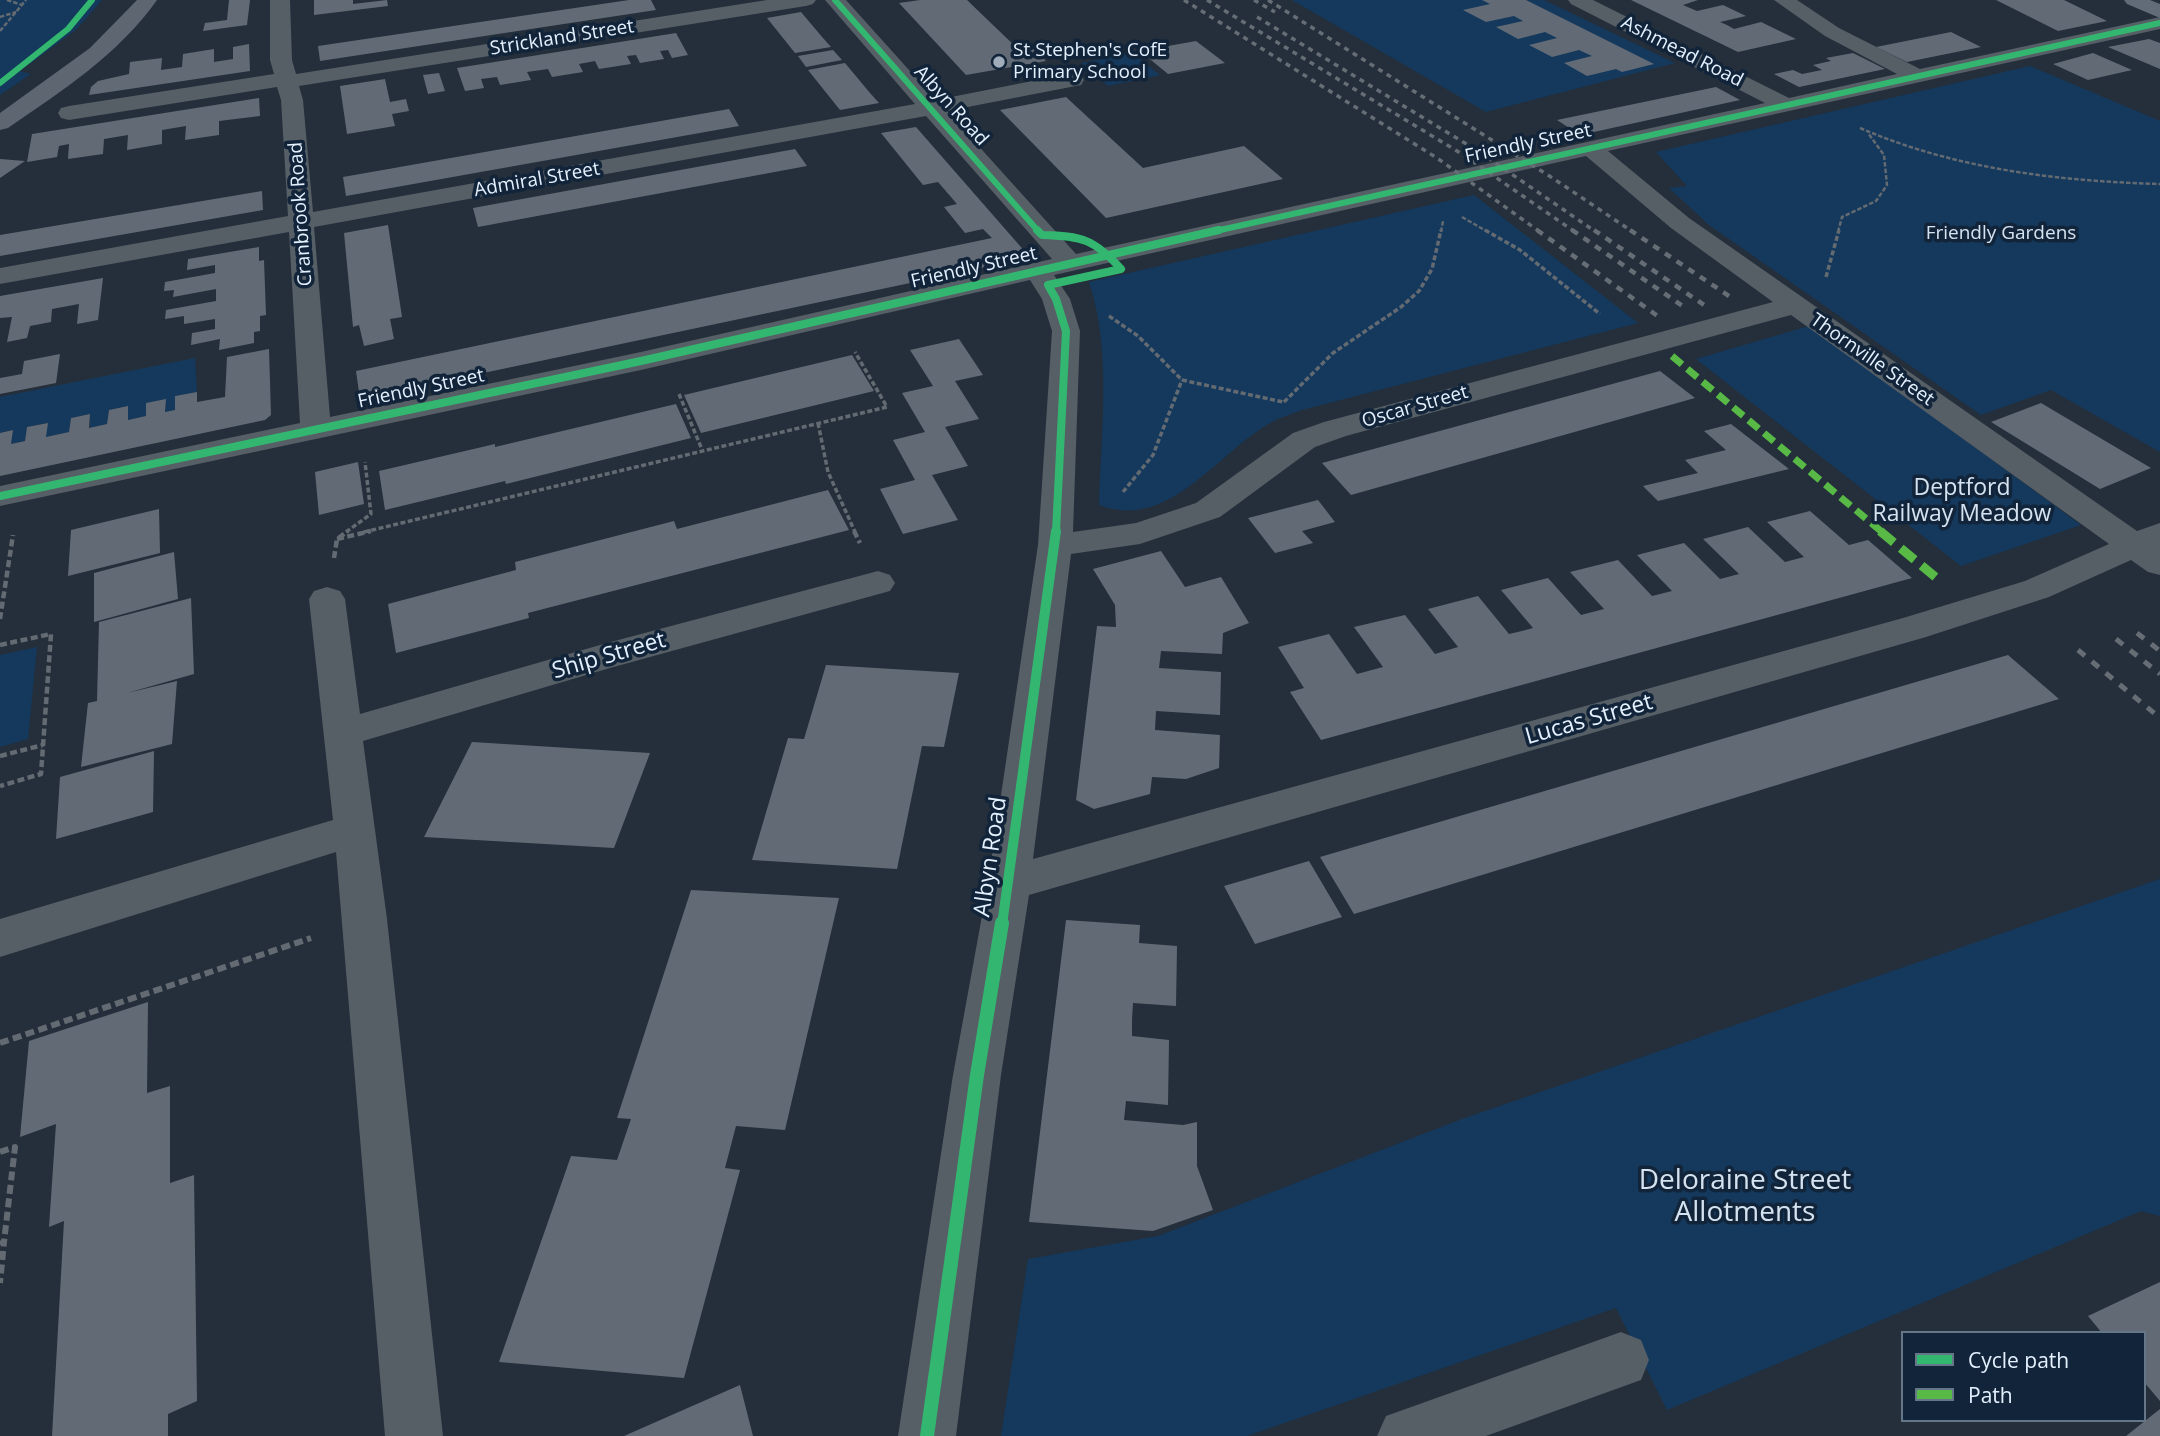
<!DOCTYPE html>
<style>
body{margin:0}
#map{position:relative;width:2160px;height:1436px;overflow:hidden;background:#242f3b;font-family:"Open Sans",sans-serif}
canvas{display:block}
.legend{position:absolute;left:1901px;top:1331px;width:245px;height:91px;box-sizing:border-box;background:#112439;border:2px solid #657688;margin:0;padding:9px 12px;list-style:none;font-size:21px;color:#e4f0fe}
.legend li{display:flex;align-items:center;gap:14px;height:35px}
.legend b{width:35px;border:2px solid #657688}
</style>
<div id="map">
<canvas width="2160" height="1436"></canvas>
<ul class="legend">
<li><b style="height:9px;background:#33b770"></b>Cycle path</li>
<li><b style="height:9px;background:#58b947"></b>Path</li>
</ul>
</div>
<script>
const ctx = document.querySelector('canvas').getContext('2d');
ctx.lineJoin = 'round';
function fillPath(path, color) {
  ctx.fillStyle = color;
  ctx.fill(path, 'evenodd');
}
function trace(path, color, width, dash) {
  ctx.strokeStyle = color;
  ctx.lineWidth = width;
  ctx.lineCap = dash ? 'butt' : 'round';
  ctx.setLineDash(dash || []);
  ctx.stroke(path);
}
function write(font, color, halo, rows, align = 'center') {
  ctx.font = font + ' "Open Sans",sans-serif';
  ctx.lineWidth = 7;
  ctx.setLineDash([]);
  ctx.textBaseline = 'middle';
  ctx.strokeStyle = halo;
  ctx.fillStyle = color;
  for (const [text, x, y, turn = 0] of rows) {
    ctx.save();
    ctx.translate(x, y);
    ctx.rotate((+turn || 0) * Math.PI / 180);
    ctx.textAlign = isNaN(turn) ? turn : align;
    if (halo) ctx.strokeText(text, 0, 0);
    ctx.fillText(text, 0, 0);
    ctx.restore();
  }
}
const green = new Path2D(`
 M0,0H102L77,29L20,71L31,74L0,95Z
 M1292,0H1544L1675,63L1486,112Z
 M1132,53L1160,75L1108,86L1081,63Z
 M2030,66L2160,121V452L2051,390L1981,415L1709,225L1669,188L1687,186L1656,152Z
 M1474,195L1638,323L1302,410C1292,414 1281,417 1272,422C1218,451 1170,532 1099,505C1101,432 1112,351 1089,282Z
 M1809,326L2081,525L1961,566L1696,359Z
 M195,358L197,392L175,396V410L165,412L166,400L147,403L146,416L128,420V406L109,410L107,424L90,428V414L71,418L69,432L46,437L47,423L27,427L25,441L11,444L13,430L0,433V397Z
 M37,647L28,739L0,747V655Z
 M2160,879V1216L2141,1211L1667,1410L1616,1308L1247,1436H1001L1028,1259L1158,1236L1462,1119Z`);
const building = new Path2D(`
 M229,0H250L247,25L203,31L205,23L227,20Z
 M314,0H353V4L387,0L388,6L314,15Z
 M629,0H651L656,10L320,61L318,46Z
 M920,0H967L1019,50L1032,48L1046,61L966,75L899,3Z
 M1482,0H1526L1654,64L1622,72L1616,69L1587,76L1564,63L1592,56L1579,50L1552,57L1529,45L1557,38L1545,32L1518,39L1496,27L1523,21L1514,16L1486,22L1463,10L1490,4Z
 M1631,0H1698L1683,5L1697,11L1723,5L1746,16L1720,22L1727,25L1734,29L1761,22L1796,39L1738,52Z
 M1996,0H2064L2107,21L2058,31Z
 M801,12L823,38L831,47L795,53L767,18Z
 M1951,32L1981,47L1907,62L1876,47Z
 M676,33L688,55L672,58L668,50L660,51L664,59L640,63L636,55L627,56L631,64L599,69L595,61L579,64L583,72L552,77L548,69L527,72L531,80L500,85L497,77L481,79L484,88L465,91L457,68Z
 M2149,39L2160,43V69L2108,47Z
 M1196,41L1225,63L1168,74L1140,51Z
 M249,44L250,71L89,95L91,87L98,81L129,74L130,62L162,58L161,70L182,67L183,54L214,49V62L233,59V47Z
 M833,50L842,60L806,67L798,56Z
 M1853,53L1885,69L1799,87L1774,74L1793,70L1802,74L1822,70L1813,65L1831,61L1826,58Z
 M2093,53L2132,70L2088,80L2053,64Z
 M845,63L870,93L879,103L840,110L808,70Z
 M439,73L445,91L428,94L423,75Z
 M385,79L390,102L406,99L409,111L392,114L395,126L347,134L340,86Z
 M1716,87L1740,100L1580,135L1557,120Z
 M1066,97L1143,168L1244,146L1283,179L1106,218L1000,110Z
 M259,98L260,116L219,121V135L185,140L186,126L162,130V144L127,150L128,135L104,139L103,154L68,159L69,144L59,146L57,157L27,162L32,134Z
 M729,109L739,126L346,196L343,177Z
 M916,127L1027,254L1024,259L360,399L356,371L992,238L983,229L965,233L944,207L957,204L938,182L923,185L881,133Z
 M795,149L807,166L478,227L473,208Z
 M0,159L25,161L0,178Z
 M262,191L263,210L0,256V235Z
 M388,225L402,317L390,319L394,339L364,346L359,325L353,327L344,233Z
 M259,247V261L264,260L266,315L260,316V331L254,332V343L219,350L220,339L191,345L192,333L215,329V319L184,324V316L165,319L166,310L216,301V289L173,297L174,290L164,291L165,282L215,273V265L187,270L188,259Z
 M103,278L98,320L77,324L79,304L52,309L51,322L30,326L27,338L7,342L12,317L0,318V296Z
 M959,339L983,375L955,381L979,419L945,427L968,466L932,475L958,520L903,534L880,489L915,480L893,440L925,432L902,393L933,386L910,350Z
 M269,349L271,415L265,420L0,476V433L13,430L11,444L25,441L27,427L48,423L46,437L69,432L71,418L90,414L89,428L107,424L109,410L128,406V420L146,416V403L166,399L165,412L175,410V396L197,392V402L225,397L227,357Z
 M60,354L56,383L0,394V378L22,374L24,361Z
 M852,355L874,391L701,433L684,395Z
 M1660,371L1695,398L1351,495L1322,463Z
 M2041,403L2151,468L2100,489L1991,422Z
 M676,404L691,438L506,484L505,481L385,510L379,471L495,444V447Z
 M1731,424L1789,469L1658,501L1643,486L1698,473L1685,460L1726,450L1704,431Z
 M358,462L364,504L319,515L315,472Z
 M828,490L849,530L528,613L529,618L396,653L388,604L516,570L515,562L674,521L677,529Z
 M1318,500L1335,522L1302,531L1313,543L1275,553L1248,518Z
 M159,509L160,553L68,576L71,530Z
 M1810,511L1849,545L1868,540L1912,578L1321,740L1290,692L1304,688L1278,647L1329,634L1357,674L1383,667L1354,627L1405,615L1435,654L1458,647L1428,609L1478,596L1509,634L1522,631L1533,628L1501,590L1548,578L1581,615L1604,609L1570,572L1618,560L1652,596L1672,591L1637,555L1684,543L1720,579L1739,574L1703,539L1748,527L1785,562L1804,557L1767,522Z
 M1161,551L1185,587L1221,577L1249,623L1223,633L1222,654L1161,651L1159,668L1221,672L1220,715L1156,711L1155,730L1220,735L1219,768L1186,779L1152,777L1150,794L1094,809L1076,800L1082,750L1097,626L1116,627L1115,605L1093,569Z
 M174,552L178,599L94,622V573Z
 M191,598L194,674L127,693L177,681L172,744L81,767L88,703L97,701L99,622Z
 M2008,655L2059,699L1354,914L1320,857Z
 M826,665L959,673L944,747L922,746L897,869L752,860L788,738L804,739Z
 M472,742L650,753L614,848L424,837Z
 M154,751L153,812L56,839L60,777Z
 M1309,861L1342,917L1255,944L1224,886Z
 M691,890L839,898L785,1130L736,1126L725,1168L740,1170L684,1378L499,1362L571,1156L617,1160L631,1119L617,1118Z
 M1066,920L1140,925L1139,943L1177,946L1176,1006L1133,1003L1132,1019V1036L1169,1040L1168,1105L1126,1101L1124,1120L1183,1125L1197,1122V1166L1213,1210L1153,1231L1029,1222Z
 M148,1002L147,1093L170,1086V1183L194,1175L197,1401L168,1414V1436H52L64,1221L49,1227L56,1124L20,1137L29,1041Z
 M2160,1282V1401L2144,1382V1333H2102L2088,1316Z
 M740,1385L753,1436H624Z
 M2160,1409V1436H2126Z`);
const pathFar3 = new Path2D(`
 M7,0L22,5
 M0,17L16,12
 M0,31L26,0
 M1860,128C1955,169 2057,181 2160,184
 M1462,217L1488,232
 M1441,232L1443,221
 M1838,232L1842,217L1876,201L1887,185L1884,155L1868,133`);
const pathFar2 = new Path2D(`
 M1485,230L1520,250L1600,314
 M1826,277L1839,230
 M1109,316L1138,336L1182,380L1283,402
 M679,394L703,452
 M1284,402L1333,353L1401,307L1419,291L1432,269L1441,230
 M818,423L828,472L855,532
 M1123,492L1153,455L1182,380
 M346,532L371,514L365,462
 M364,532L887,407L855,352`);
const pathFar1 = new Path2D(`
 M854,531L860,543
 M337,539L371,531
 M334,558L337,539L348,531
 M0,619L13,535
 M0,645L51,634L41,774L0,786
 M0,756L43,745`);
const path = new Path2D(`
 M0,1043L311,938
 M0,1152L15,1147L4,1242
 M0,1244L4,1242L0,1283`);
const minor = new Path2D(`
 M270,0H290L292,60L296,74L767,0H816L813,4L806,6L299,86L303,100L313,212L915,104L825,0H846L936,100L1073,73L1081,75L1084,80L1081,85L947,111L1076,254L1765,103L1571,4L1568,0H1593L1789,98L1897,74L1825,36L1774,0H1797L1839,28L1920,69L2160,17V29L1608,151L1689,218L2137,531L2160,523V575L2148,572L2131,560L2049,597L1926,637L1029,895L1001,1075L956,1436H898L953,1075L988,883L1038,545L1052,331L1042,299L1030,280L641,370L0,506V486L300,423L289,232L0,284V268L288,216L281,100L277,87L69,120L61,118L58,113L61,108L69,106L274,74L270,60ZM926,116L1052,259L641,352L330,417L314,227ZM1586,156L1671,228L1773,302L1324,422L1293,433L1196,503L1136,523L1073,532L1080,331L1070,299L1054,275ZM1791,315L2109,544L2025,581L1903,618L1033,859L1071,554L1140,544L1220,517L1315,447L1346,436Z
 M878,571L890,575L895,583L890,591L610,668L363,741L387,919L443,1436H385L336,852L0,957V919L333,820L309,599L314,591L327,587L340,591L345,599L360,714L607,643Z
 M1621,1332L1641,1340L1649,1360L1641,1380L1486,1436H1377L1386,1416Z`);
const major = new Path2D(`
 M137,0H157C119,54 62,91 8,128L0,130V113L90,48Z`);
const highway = new Path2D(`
 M2124,0H2150L2160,4V18L2127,4Z`);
const railFar2 = new Path2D(`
 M1184,0L1437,158L1540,232
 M1207,0L1462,154L1575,232
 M1254,0L1275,12
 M1268,0L1551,177L1633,232
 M1257,17L1478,151L1596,232`);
const railFar1 = new Path2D(`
 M1537,230L1659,317
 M1572,230L1687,309
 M1594,230L1704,305
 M1630,230L1732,298`);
const rail = new Path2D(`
 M2137,633L2160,651
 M2116,639L2160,674
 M2078,650L2160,718`);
const quietFar1 = new Path2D(`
 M1672,356L1882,532`);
const quiet = new Path2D(`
 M1880,531L1939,580`);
const cyclewayFar3 = new Path2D(`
 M835,0L1039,232
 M0,83L68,29L92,0
 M1211,232L2160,23`);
const cyclewayFar2 = new Path2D(`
 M1037,230L1042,235C1082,236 1094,239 1121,269L1048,285L1056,299L1066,331L1056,532
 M0,496L641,361L1219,230`);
const cyclewayFar1 = new Path2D(`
 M1002,925L1056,531`);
const cycleway = new Path2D(`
 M927,1436L977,1075L1002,923`);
const markers = [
 [999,62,7,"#a1acba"]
];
const farStreetnames = [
 ["Strickland Street",562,38,-9],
 ["Ashmead Road",1682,52,27],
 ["Albyn Road",951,106,48],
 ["Friendly Street",1528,144,-12],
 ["Admiral Street",537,180,-10],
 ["Cranbrook Road",301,214,-94],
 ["Friendly Street",974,268,-13],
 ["Thornville Street",1872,360,35],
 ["Friendly Street",421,389,-12],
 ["Oscar Street",1415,407,-16]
];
const farPoinames = [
 ["St Stephen's CofE",1013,51],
 ["Primary School",1013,73]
];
const farParknames = [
 ["Friendly Gardens",2001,234]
];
const parkNames = [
 ["Deptford",1962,488],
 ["Railway Meadow",1962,514]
];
const streetNames = [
 ["Ship Street",609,656,-16],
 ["Lucas Street",1589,720,-16],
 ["Albyn Road",991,857,-82]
];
const nearParknames = [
 ["Deloraine Street",1745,1181],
 ["Allotments",1745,1213]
];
fillPath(green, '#14395d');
fillPath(building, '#626b75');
trace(pathFar3, '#636a72', 2.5, [4.5, 2]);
trace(pathFar2, '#636a72', 3.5, [5, 2.5]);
trace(pathFar1, '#636a72', 4.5, [7, 3.5]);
trace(path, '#636a72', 6, [9, 4.5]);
fillPath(minor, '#565e66');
fillPath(major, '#5d6671');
fillPath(highway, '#626c78');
trace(railFar2, '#666d75', 3.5, [5, 5]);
trace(railFar1, '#666d75', 4.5, [7, 7]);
trace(rail, '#666d75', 5, [9, 9]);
trace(quietFar1, '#58b947', 7, [13, 7]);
trace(quiet, '#58b947', 9, [18, 9]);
trace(cyclewayFar3, '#33b770', 6);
trace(cyclewayFar2, '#33b770', 8);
trace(cyclewayFar1, '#33b770', 10);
trace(cycleway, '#33b770', 14);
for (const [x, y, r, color] of markers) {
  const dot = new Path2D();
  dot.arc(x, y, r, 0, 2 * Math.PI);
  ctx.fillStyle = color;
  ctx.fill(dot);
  trace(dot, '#112439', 2.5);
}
write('19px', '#e4f0fe', '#112439', farStreetnames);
write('19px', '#e4f0fe', '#112439', farPoinames, 'left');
write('19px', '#d5e2f0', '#112439', farParknames);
write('23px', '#d5e2f0', '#112439', parkNames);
write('23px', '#e4f0fe', '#112439', streetNames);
write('28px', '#d5e2f0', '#112439', nearParknames);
</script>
